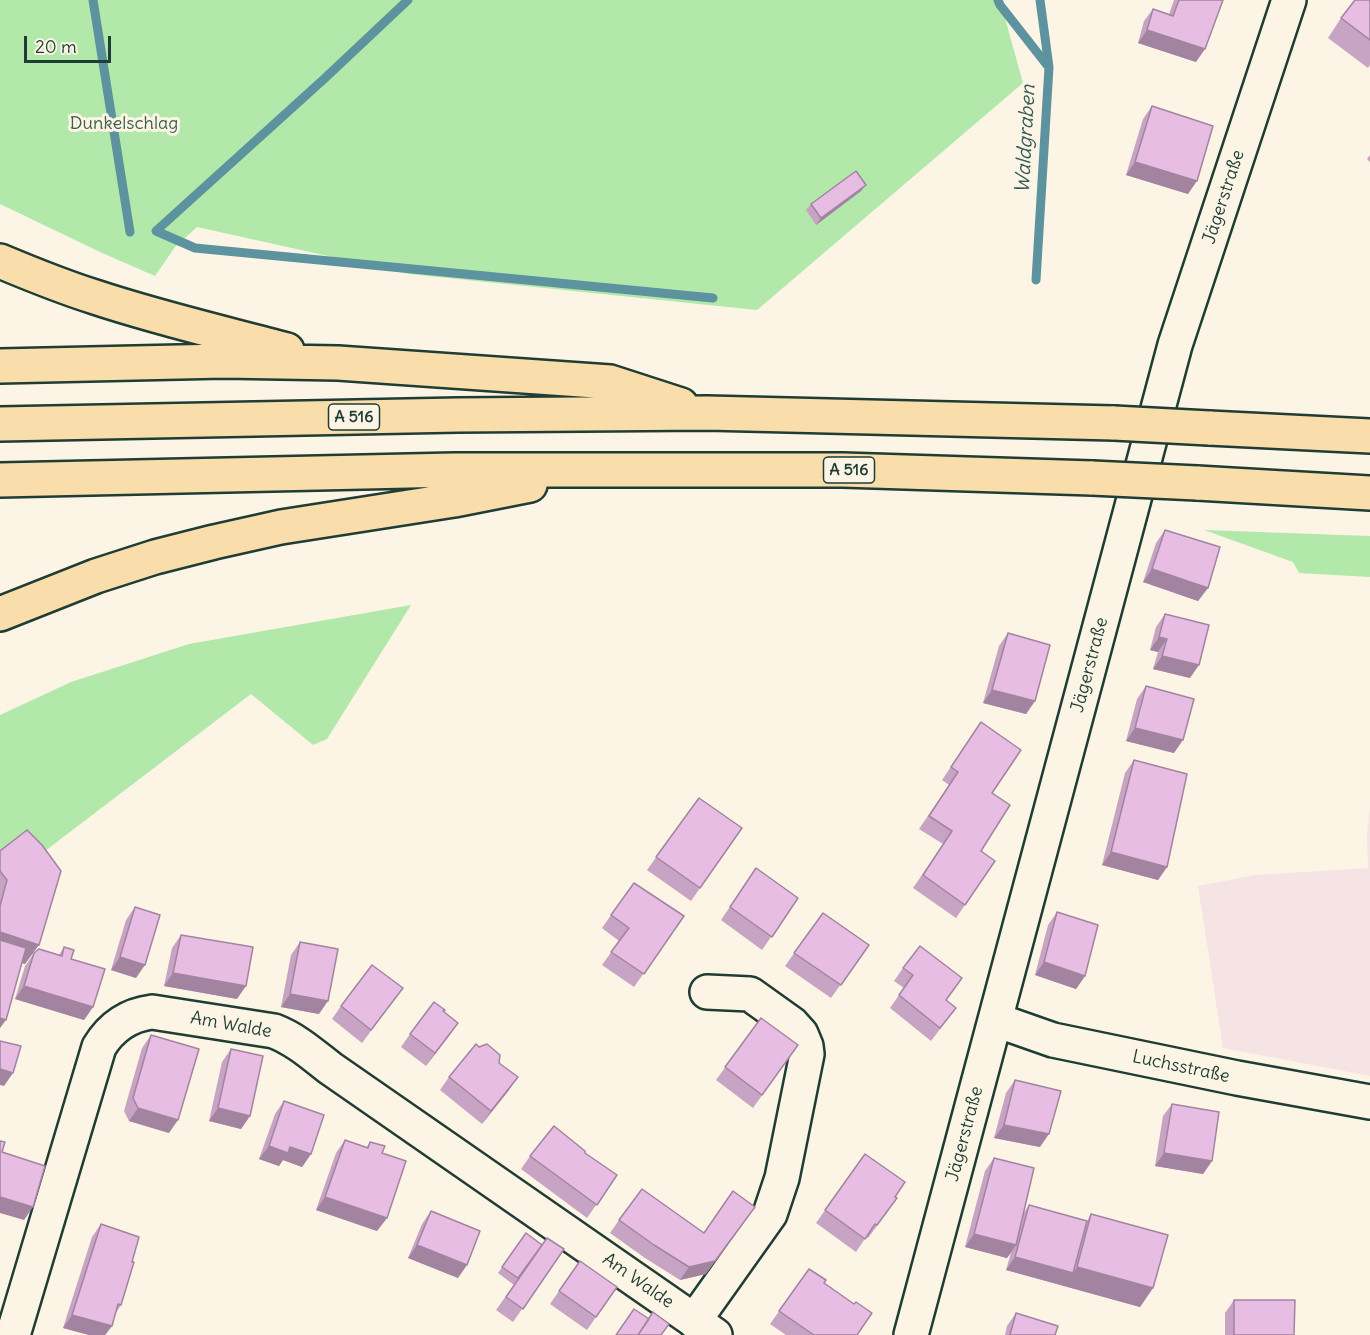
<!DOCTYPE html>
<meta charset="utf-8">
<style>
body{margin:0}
#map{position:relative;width:1370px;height:1335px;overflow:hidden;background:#fcf5e5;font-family:Delius,sans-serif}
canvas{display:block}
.scale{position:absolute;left:24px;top:36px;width:87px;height:27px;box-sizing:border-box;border:3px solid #1f3d34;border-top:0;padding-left:8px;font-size:18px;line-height:21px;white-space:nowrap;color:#1f3d34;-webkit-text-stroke:4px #fcf5e5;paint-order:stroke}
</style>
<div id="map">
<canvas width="1370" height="1335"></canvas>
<div class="scale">20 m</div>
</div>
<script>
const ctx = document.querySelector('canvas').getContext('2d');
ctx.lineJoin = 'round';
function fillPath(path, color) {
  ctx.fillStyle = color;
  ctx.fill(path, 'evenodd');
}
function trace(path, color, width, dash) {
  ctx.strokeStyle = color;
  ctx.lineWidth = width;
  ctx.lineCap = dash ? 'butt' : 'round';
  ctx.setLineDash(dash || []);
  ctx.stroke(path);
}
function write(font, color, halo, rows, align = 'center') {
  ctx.font = font + ' Delius,sans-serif';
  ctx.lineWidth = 6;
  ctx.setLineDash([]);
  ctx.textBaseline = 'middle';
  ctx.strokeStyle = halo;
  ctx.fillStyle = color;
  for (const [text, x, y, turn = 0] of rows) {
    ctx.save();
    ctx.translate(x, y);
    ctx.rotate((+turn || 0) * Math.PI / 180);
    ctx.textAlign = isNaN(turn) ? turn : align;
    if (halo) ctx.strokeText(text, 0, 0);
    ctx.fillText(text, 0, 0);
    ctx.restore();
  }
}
const built = new Path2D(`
 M1370,806V1076L1223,1048L1198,886L1255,875L1368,868L1367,834Z`);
const green = new Path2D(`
 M0,0H1000L1023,83L757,310L409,274L197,227L175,247L155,276L100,252L0,204Z
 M1204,530L1370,536V577L1299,573L1293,562Z
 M411,605L327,739L313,745L251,694L28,864L0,859V715L71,682L189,644Z`);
const stream = new Path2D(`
 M93,0L130,232
 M408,0L324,79L156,231L195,248L713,298
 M998,0L1000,5L1047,65
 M1036,280L1049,67L1040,0`);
const minor = new Path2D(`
 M996,1020L1053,1040L1237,1078L1370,1102
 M694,1321L770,1214L782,1178L807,1054L806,1046L801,1034L792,1024L750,994L707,992
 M13,1335L99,1047C111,1027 129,1015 152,1012L274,1031C295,1039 312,1054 330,1068L715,1335
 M911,1335L1175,345L1289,0`);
const highway = new Path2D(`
 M0,261C31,274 63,287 95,297C158,318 223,333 287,350
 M0,366L224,361L338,363L610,382L681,405
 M0,424L458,415L707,413L1114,423
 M1209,428L1370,436
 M0,480L454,470H843L1092,478
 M1197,483L1370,493
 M0,614L96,576L155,557L214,542L281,527L454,500L530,485`);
const highwayBridge = new Path2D(`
 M1114,423L1209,428
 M1092,478L1197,483`);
const wall = new Path2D(`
 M1174,0H1223L1196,62L1138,43L1144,21L1153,9L1169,14Z
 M1370,0V65L1368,68L1328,38L1341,18Z
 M1152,106L1188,194L1126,175L1143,119Z
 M1370,155V162L1367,159Z
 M861,191L816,225L806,210L811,204Z
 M1165,530L1208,588L1198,601L1143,582L1156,543Z
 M1165,614L1190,678L1153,669L1158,652L1150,650L1156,627Z
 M1008,633L1035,701L1026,714L983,703L999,646Z
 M1146,686L1174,753L1126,741L1137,699Z
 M981,722L992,793L981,851L995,861L956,918L913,888L943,844L919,829L949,785L942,780Z
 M1134,760L1167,867L1158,880L1102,865L1125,773Z
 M699,798L742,828L691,901L647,870Z
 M27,830L25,964L22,963L0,1028V851Z
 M756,868L798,898L762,950L721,920Z
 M135,907L136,978L111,970L126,920Z
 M1057,912L1085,976L1076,989L1035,975L1048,925Z
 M823,913L869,945L831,998L785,966Z
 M611,915L684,916L634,987L602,965L619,941L602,928Z
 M181,935L237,999L164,986L172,948Z
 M300,942L319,1014L281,1007L291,955Z
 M64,947L71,959L93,1007L84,1020L15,999L25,966L34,953L59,955Z
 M903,968L956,1008L931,1041L890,1008L904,988L894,981Z
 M403,988L362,1043L332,1019L341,1006Z
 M443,1012L458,1023L426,1066L401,1047L410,1034Z
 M761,1018L798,1045L753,1108L716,1080Z
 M151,1035L169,1133L129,1121L124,1111L142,1048Z
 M479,1047L499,1063L509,1090L482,1124L440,1090L449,1077Z
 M231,1049L250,1116L241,1129L209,1121L222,1062Z
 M1015,1080L1040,1147L994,1138L1006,1093Z
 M284,1101L311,1154L302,1167L283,1160L279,1166L259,1159L275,1114Z
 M1172,1104L1212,1161L1203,1174L1155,1166L1163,1116Z
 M345,1140L366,1148L370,1142L382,1153L387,1218L377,1231L316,1210L336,1153Z
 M585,1153L617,1175L587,1218L521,1169L530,1156Z
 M865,1154L895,1197L888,1211L868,1238L866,1237L856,1252L816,1223Z
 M994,1158L1023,1214L1029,1205L1087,1221L1091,1214L1153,1288L1140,1307L1006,1270L1011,1253L1007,1258L965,1247L985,1171Z
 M431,1211L458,1278L408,1258L422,1224Z
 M619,1220L706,1274L680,1280L645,1258L610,1233Z
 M101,1224L132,1262L121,1305L115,1314L112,1326L105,1335H89L63,1328L92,1237Z
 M526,1233L542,1245L564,1249L513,1322L496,1310L538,1251L514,1285L498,1273Z
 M580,1261L617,1287L587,1330L550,1304Z
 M809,1269L857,1335H786L770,1324Z
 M1234,1300L1294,1335H1225V1313Z
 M1016,1313L1055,1335H1005L1007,1326Z`);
const shadedWall = new Path2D(`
 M1147,30L1205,49L1196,62L1138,43Z
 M1135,162L1197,181L1188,194L1126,175Z
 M866,185L861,191L816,225L821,218Z
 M1152,569L1208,588L1198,601L1143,582Z
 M1159,637L1167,639L1158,652L1150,650Z
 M1162,656L1199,665L1190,678L1153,669Z
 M992,690L1035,701L1026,714L983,703Z
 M1135,728L1183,740L1174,753L1126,741Z
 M1111,852L1167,867L1158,880L1102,865Z
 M0,932L39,945L25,964L0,956Z
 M120,957L145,965L136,978L111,970Z
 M1044,962L1085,976L1076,989L1035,975Z
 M173,973L246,986L237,999L164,986Z
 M24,986L93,1007L84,1020L15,999Z
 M290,994L328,1001L319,1014L281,1007Z
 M0,1018L6,1020L0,1028Z
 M458,1023L449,1036L426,1066L435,1053Z
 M0,1069L13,1073L4,1086L0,1085Z
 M518,1077L509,1090L482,1124L491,1111Z
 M138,1108L178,1120L169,1133L129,1121Z
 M218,1108L250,1116L241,1129L209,1121Z
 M1004,1125L1049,1134L1040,1147L994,1138Z
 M269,1146L290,1147L311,1154L302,1167L283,1160L279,1166L259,1159Z
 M1164,1153L1212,1161L1203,1174L1155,1166Z
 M0,1197L33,1207L24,1220L0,1213Z
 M325,1197L387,1218L377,1231L316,1210Z
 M755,1207L706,1274L680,1280L689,1267Z
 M974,1234L1016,1245L1007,1258L965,1247Z
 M417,1245L467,1265L458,1278L408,1258Z
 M1015,1257L1073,1273L1077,1267L1153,1288L1140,1307L1006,1270Z
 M72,1315L112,1326L105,1335H89L63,1328Z`);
const building = new Path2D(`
 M1179,0H1223L1205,49L1147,30L1153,9L1173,16Z
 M1355,0H1370V40L1341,18Z
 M1152,106L1213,126L1197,181L1135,162Z
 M856,171L866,185L821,218L811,204Z
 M1165,530L1220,547L1208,588L1152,569Z
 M1165,614L1209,625L1199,665L1162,656L1167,639L1159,637Z
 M1008,633L1050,645L1035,701L992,690Z
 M1146,686L1194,699L1183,740L1135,728Z
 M981,722L1021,750L992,793L1010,805L981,851L995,861L965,905L923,875L952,831L929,816L958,772L951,767Z
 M1134,760L1187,774L1167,867L1111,852Z
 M699,798L742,828L700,888L656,857Z
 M27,830L42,845L61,871L39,945L0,932V906L7,880L0,871V851Z
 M756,868L798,898L772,937L730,907Z
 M634,883L684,916L644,974L611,952L629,928L611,915Z
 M135,907L160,915L145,965L120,957Z
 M1057,912L1098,925L1085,976L1044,962Z
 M823,913L869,945L841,985L794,953Z
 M181,935L253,947L246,986L173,973Z
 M0,940L26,948L6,1020L0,1018Z
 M300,942L338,949L328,1001L290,994Z
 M920,946L962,978L946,1000L956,1008L940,1028L899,995L913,975L903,968Z
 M64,947L74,950L71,959L105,969L93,1007L24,986L34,953L39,949L62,956Z
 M372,965L403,988L371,1030L341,1006Z
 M434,1002L445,1010L443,1011L458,1023L435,1053L410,1034Z
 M761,1018L798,1045L762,1095L725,1067Z
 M151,1035L199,1049L178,1120L138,1108L133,1098Z
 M0,1041L21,1046L13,1073L0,1069Z
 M476,1044L479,1047L487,1044L500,1055L499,1063L518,1077L491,1111L449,1077Z
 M231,1049L263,1056L250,1116L218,1108Z
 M1015,1080L1061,1091L1049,1134L1004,1125Z
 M284,1101L324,1115L311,1154L290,1147L288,1153L269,1146Z
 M1172,1104L1219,1112L1212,1161L1164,1153Z
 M554,1126L585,1151V1153L617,1175L597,1205L530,1156Z
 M345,1140L368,1148L370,1142L385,1146L382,1153L406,1161L387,1218L325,1197Z
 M0,1141L5,1142L2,1152L45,1166L33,1207L0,1197Z
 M865,1154L905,1182L895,1197L897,1198L877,1225L875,1224L865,1239L825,1210Z
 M994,1158L1034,1168L1016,1245L974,1234Z
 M642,1189L704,1233L733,1191L755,1207L715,1261L689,1267L654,1245L619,1220Z
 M1029,1205L1087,1221L1073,1273L1015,1257Z
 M431,1211L480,1231L467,1265L417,1245Z
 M1091,1214L1168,1235L1153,1288L1077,1267Z
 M101,1224L139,1237L132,1262H134L121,1305L118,1304L112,1326L72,1315Z
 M526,1233L542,1245L518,1278L502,1267Z
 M547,1238L564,1249L523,1309L506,1297Z
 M580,1261L617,1287L596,1317L559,1291Z
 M809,1269L826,1280L824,1283L854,1304L856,1302L872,1313L857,1335H814L779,1311Z
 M1234,1300H1295L1294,1335H1234Z
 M634,1309L649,1319L638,1335H616Z
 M653,1312L669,1324L661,1335H638Z
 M1016,1313L1058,1326L1055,1335H1010Z`);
const shields = [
 [354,417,51],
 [849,470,51]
];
const shieldNames = [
 ["A 516",354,417],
 ["A 516",849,470]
];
const parkNames = [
 ["Dunkelschlag",124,124]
];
const streetNames = [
 ["Jägerstraße",1224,197,-72],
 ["Jägerstraße",1090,665,-75],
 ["Am Walde",231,1025,10],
 ["Luchsstraße",1181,1067,12],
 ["Jägerstraße",965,1134,-75],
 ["Am Walde",638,1281,35]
];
const waterNames = [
 ["Waldgraben",1026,139,-87]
];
fillPath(built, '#f6e4e5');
fillPath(green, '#b2e8aa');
trace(stream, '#5d939f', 9);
trace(minor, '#1f3d34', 38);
trace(highway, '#1f3d34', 38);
trace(minor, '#fcf5e5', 33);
trace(highway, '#f9ddab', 33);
trace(highwayBridge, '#1f3d34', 38, []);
trace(highwayBridge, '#f9ddab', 33);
fillPath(wall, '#c7a3c4');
fillPath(shadedWall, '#a284a0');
fillPath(building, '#e7bde4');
trace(building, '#a284a0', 1.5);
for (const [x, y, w] of shields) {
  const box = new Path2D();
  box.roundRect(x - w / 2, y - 13, w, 26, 4.5);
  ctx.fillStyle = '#fcf5e5';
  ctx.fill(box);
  trace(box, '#1f3d34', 1.5);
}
write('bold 16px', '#1f3d34', null, shieldNames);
write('18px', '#3c5f4c', '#fcf5e5', parkNames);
write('18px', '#1f3d34', '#fcf5e5', streetNames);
write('italic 20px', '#345a58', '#fcf5e5', waterNames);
</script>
